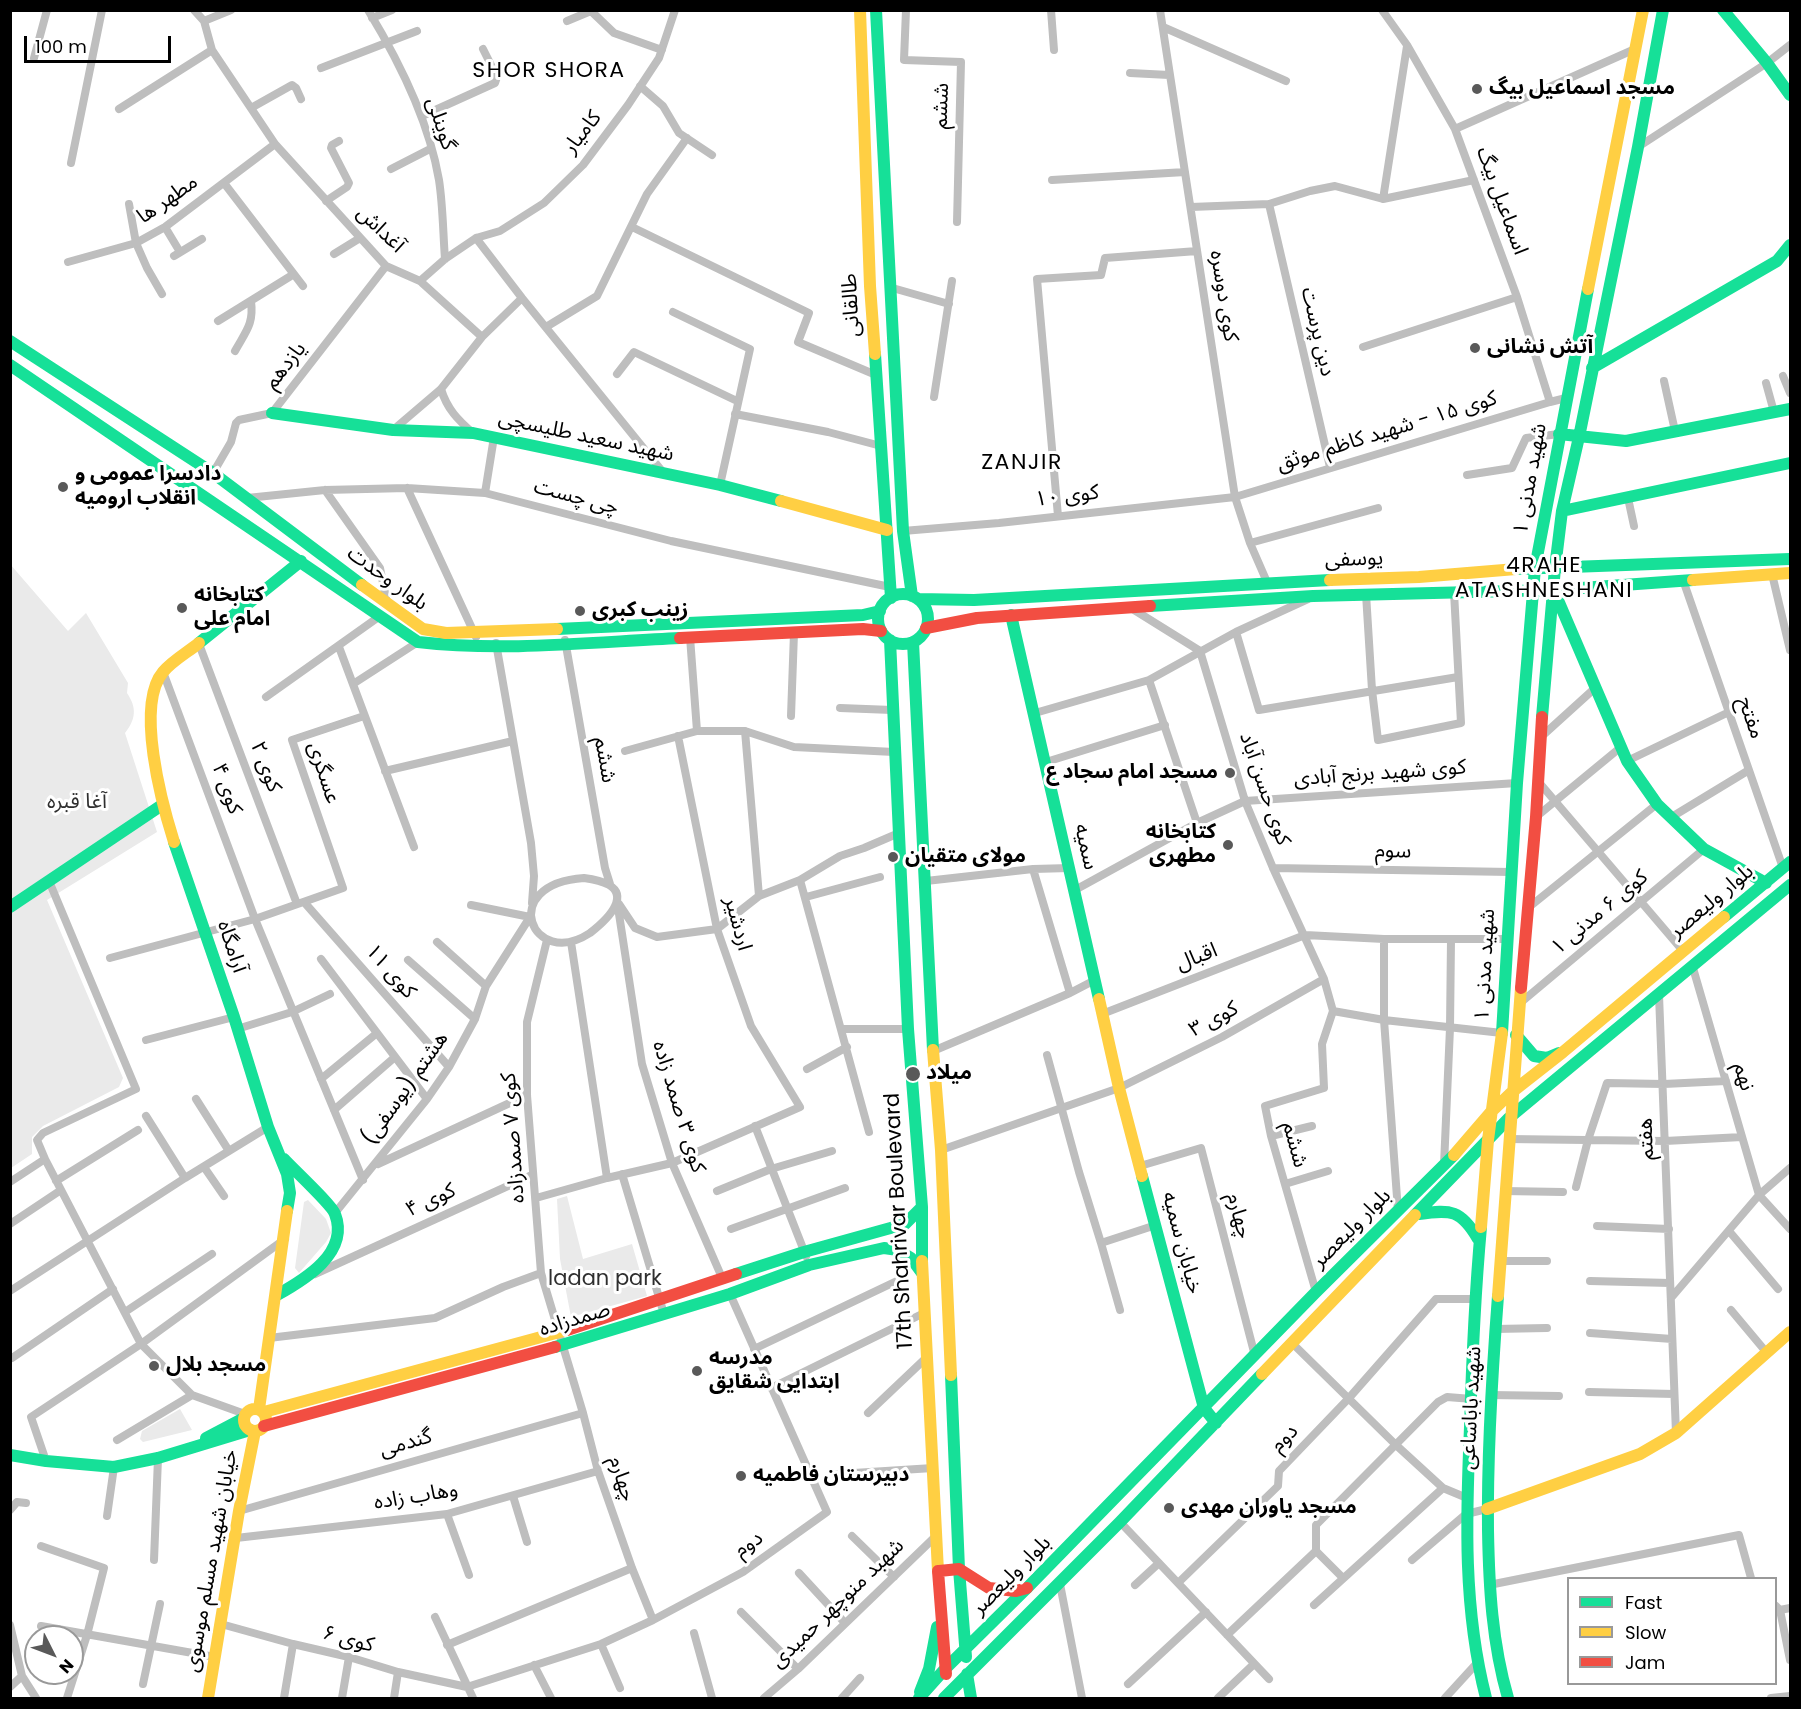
<!DOCTYPE html>
<meta charset="utf-8">
<style>
body{margin:0}
#map{position:relative;width:1801px;height:1709px;overflow:hidden;background:#fff;font-family:Poppins,sans-serif}
canvas{display:block}
.frame{position:absolute;inset:0;border:12px solid #000;pointer-events:none}
.legend{position:absolute;left:1567px;top:1577px;width:210px;height:108px;box-sizing:border-box;background:#fff;border:2px solid #999;margin:0;padding:8px 10px;list-style:none;font-size:18px;color:#000}
.legend li{display:flex;align-items:center;gap:12px;height:30px}
.legend b{width:30px;border:2px solid #999}
.north{position:absolute;left:24px;top:1625px;width:60px;height:60px;box-sizing:border-box;background:#fff;border:2px solid #999;border-radius:50%;rotate:132deg;font-size:16px;font-weight:700;line-height:24px;text-align:center;color:#000}
.north::after{content:'';display:block;margin:auto;width:21px;height:27px;background:#595959;clip-path:polygon(50% 0,100% 100%,50% 72%,0 100%)}
.scale{position:absolute;left:24px;top:36px;width:147px;height:27px;box-sizing:border-box;border:3px solid #000;border-top:0;padding-left:8px;font-size:18px;line-height:21px;white-space:nowrap;color:#000;-webkit-text-stroke:4px #fff;paint-order:stroke}
</style>
<div id="map">
<canvas width="1801" height="1709"></canvas>
<div class="frame"></div>
<ul class="legend">
<li><b style="height:8px;background:#16e098"></b>Fast</li>
<li><b style="height:8px;background:#ffcf43"></b>Slow</li>
<li><b style="height:8px;background:#f24e42"></b>Jam</li>
</ul>
<div class="north">N</div>
<div class="scale">100 m</div>
</div>
<script>
const ctx = document.querySelector('canvas').getContext('2d');
ctx.lineJoin = 'round';
function fillPath(path, color) {
  ctx.fillStyle = color;
  ctx.fill(path, 'evenodd');
}
function trace(path, color, width, dash) {
  ctx.strokeStyle = color;
  ctx.lineWidth = width;
  ctx.lineCap = dash ? 'butt' : 'round';
  ctx.setLineDash(dash || []);
  ctx.stroke(path);
}
function write(font, color, halo, rows, align = 'center') {
  ctx.font = font + ' Poppins,"Noto Sans Arabic",sans-serif';
  ctx.lineWidth = 6;
  ctx.setLineDash([]);
  ctx.textBaseline = 'middle';
  ctx.strokeStyle = halo;
  ctx.fillStyle = color;
  for (const [text, x, y, turn = 0] of rows) {
    ctx.save();
    ctx.translate(x, y);
    ctx.rotate((+turn || 0) * Math.PI / 180);
    ctx.textAlign = isNaN(turn) ? turn : align;
    if (halo) ctx.strokeText(text, 0, 0);
    ctx.fillText(text, 0, 0);
    ctx.restore();
  }
}
const green = new Path2D(`
 M10,564L68,631L86,613L128,683L127,693C137,708 136,719 125,733L157,832L47,900L123,1078L119,1087L43,1126L32,1137V1154L11,1168Z
 M567,1196L583,1259L632,1244L647,1296L571,1317L560,1259L557,1199Z
 M308,1200L326,1219L331,1233L326,1242L299,1273L295,1268L304,1202Z
 M180,1409L192,1430L143,1442L140,1439L142,1431Z`);
const street = new Path2D(`
 M194,10L204,21
 M368,10C399,61 429,121 439,180C443,206 443,233 445,259
 M906,10L904,60L961,62L957,222
 M1051,10L1054,50
 M1160,10L1235,497L1250,543L1267,582
 M1382,10L1407,45L1455,129L1517,297L1550,402L1566,398
 M372,18L392,10
 M204,21L212,50L275,144L386,266L420,281L482,337L441,389L393,430
 M204,21L231,10
 M567,21L591,11L614,33L662,50
 M1163,27L1286,81
 M34,58L47,10
 M321,68L417,31
 M1130,73L1169,75
 M640,86L663,106L679,133L712,155
 M251,108L292,85L296,88L301,99
 M119,109L212,50
 M422,116L495,83L497,77L483,49
 M1455,129L1635,49
 M1638,147L1767,63L1790,45
 M71,163L102,10
 M391,169L430,149
 M1052,180L1185,172
 M224,183L303,286
 M1383,199L1407,46
 M326,201L347,187L349,183L331,148L332,145L339,141
 M129,204L136,243L147,268L162,294
 M1269,204L1330,467
 M1191,207L1269,204L1310,191L1335,186L1383,199L1474,180
 M165,227L180,252
 M632,227L809,313L798,342L876,375
 M476,238L522,298L662,471
 M334,254L360,238
 M174,256L202,239
 M68,262L136,243L165,227L275,144
 M420,281L445,259L476,238L500,231L544,203L583,165L628,105L659,58L675,10
 M889,287L949,304
 M673,312L750,349L720,485
 M218,321L294,274
 M546,327L597,296L647,194L687,138
 M482,337L522,298
 M1363,347L1517,297
 M235,351C246,331 254,324 251,301
 M617,374L634,352L737,401
 M1783,376L1790,393
 M1664,381L1675,431
 M1766,383L1774,412
 M441,389C447,409 458,420 473,433
 M934,397L952,281
 M735,414L828,432L881,446
 M213,473L231,442L236,423L239,420L272,413L386,266
 M1467,475L1512,468L1526,438L1559,434
 M407,488L476,637
 M325,490L380,568L387,603
 M485,493L494,437
 M247,498L325,490L407,488L485,493L671,541L890,587
 M1628,498L1634,526
 M1058,516L1037,279L1101,275L1105,258L1197,251
 M903,531L999,523L1235,497L1550,402
 M1250,543L1378,508
 M1772,574L1790,650
 M1683,580L1783,868
 M1366,594L1372,690L1378,740L1461,723L1454,592
 M1131,608L1200,651L1245,801L1273,868L1324,979L1333,1011
 M1236,632L1259,710L1458,677
 M690,637L697,731
 M565,640L605,868L610,884
 M496,643L531,843L534,876L532,903
 M199,644L297,904
 M339,647L414,847
 M163,672L255,919L363,1180
 M1149,680L1197,823
 M353,684L418,642
 M266,697L380,616
 M840,708L892,710
 M1035,713L1149,680L1236,632L1308,599
 M791,716L794,633
 M745,731L759,896
 M1541,737L1594,689
 M625,751L697,731H745L794,747L894,752
 M1627,761L1729,712
 M1046,762L1165,725
 M385,771L513,741
 M1537,780L1683,951
 M1536,817L1621,747
 M1670,818L1749,770
 M1273,868L1511,872
 M1033,869L1070,993
 M584,878C599,880 625,885 615,906C610,917 599,926 590,933C532,971 496,884 584,878Z
 M800,880L869,1132
 M926,881L1033,869L1070,868
 M1075,890L1197,823L1245,801L1517,783
 M806,897L880,877
 M617,901L642,1064L672,1163L723,1280
 M304,902L449,1067
 M619,904L635,928L657,937L717,929L759,896L800,880L840,856L864,848L899,833
 M1528,908L1657,804
 M1384,939V1020L1398,1211
 M547,940L527,1022V1095L541,1273L583,1413L598,1471L632,1568L653,1620
 M437,942L486,986
 M571,942L607,1178
 M110,958L255,919L343,888L292,740L364,716
 M321,959L427,1099
 M408,960L475,1019
 M1693,968L1759,1195L1790,1229
 M1659,995L1676,1433
 M1519,1004L1704,849
 M1333,1011L1384,1020L1502,1033
 M1102,1014L1305,935L1384,939H1508
 M237,1029L292,1012L330,994
 M841,1029H908
 M146,1040L234,1017
 M933,1051L1070,993L1095,980
 M1047,1055L1079,1172L1101,1243L1156,1225
 M807,1069L847,1047
 M321,1079L377,1033
 M196,1099L229,1151
 M334,1110L395,1057
 M146,1116L185,1178
 M755,1126L806,1256
 M1271,1136L1312,1126
 M1508,1139L1665,1141L1742,1137
 M941,1150L1119,1088L1222,1037L1324,979
 M45,1159L141,1344L192,1395L245,1414
 M378,1164L527,1095
 M1444,1165L1450,1028L1451,939
 M1140,1166L1201,1148L1255,1356
 M204,1167L224,1196
 M622,1174L664,1314
 M56,1181L138,1130
 M10,1182L45,1159L37,1140L43,1133L136,1089L49,881
 M1285,1184L1328,1171
 M1576,1187L1588,1140L1607,1083L1664,1084L1726,1081
 M717,1191L771,1169L832,1151
 M1504,1191L1563,1192
 M536,1198L607,1178L672,1163L800,1107L751,1026L717,929L678,736
 M335,1213L427,1099L449,1067L475,1019L486,986L530,917L471,905
 M10,1224L61,1190
 M1597,1226L1669,1229
 M731,1229L845,1188
 M1729,1231L1778,1289
 M1101,1243L1120,1310
 M1500,1261H1547
 M315,1274L532,1175
 M1590,1281L1670,1283
 M10,1291L185,1178L268,1127
 M1316,1292L1271,1136L1265,1106L1324,1088L1322,1044L1333,1011
 M1671,1298L1759,1195L1790,1168
 M1731,1310L1767,1353
 M125,1312L212,1254
 M1495,1329L1547,1328
 M1590,1333L1672,1339
 M269,1338L435,1318L503,1287L541,1273
 M1292,1343L1396,1445L1443,1488L1467,1498
 M754,1349L901,1279
 M12,1358L113,1289
 M771,1388L924,1313
 M1589,1392L1674,1394
 M1490,1395L1559,1396
 M868,1413L926,1358
 M117,1440L192,1395
 M46,1461L31,1417L141,1344L285,1239
 M838,1474L933,1468
 M513,1496L527,1542
 M10,1510L17,1502L26,1503
 M239,1511L583,1413
 M447,1514L469,1575
 M107,1516L114,1467
 M1120,1522L1269,1679
 M852,1536L894,1577
 M236,1538L447,1514L598,1471
 M41,1546L104,1568L87,1635L67,1698
 M1316,1551V1525L1438,1402L1447,1397L1472,1399
 M1316,1551L1343,1578
 M154,1560L158,1458
 M1412,1560L1466,1514L1487,1509
 M799,1573L845,1623
 M1178,1583L1278,1486L1279,1471L1349,1398L1436,1299H1475
 M1060,1584L1082,1698
 M1135,1585L1159,1563
 M1489,1585L1739,1535L1751,1578
 M1314,1605L1443,1488
 M1776,1606L1780,1610L1790,1660
 M1780,1610L1790,1608
 M741,1612L798,1669
 M435,1617L473,1698
 M221,1624L293,1644L349,1657L398,1672L467,1687L601,1644L653,1620L743,1572L827,1512L730,1294
 M10,1625L22,1676L10,1687
 M41,1626L215,1657
 M694,1633L712,1698
 M1227,1635L1316,1551
 M601,1644L620,1688
 M447,1645L632,1568
 M534,1665L551,1698
 M22,1676L36,1698
 M143,1684L160,1604
 M1128,1684L1206,1612
 M284,1698L293,1644
 M342,1698L349,1657
 M394,1698L398,1672
 M764,1698L798,1669L936,1536
 M842,1698L860,1678
 M1218,1698L1254,1664
 M1445,1698L1477,1663
 M1771,1698L1790,1696`);
const fast = new Path2D(`
 M876,10L903,531L912,596
 M1723,10L1767,63L1790,95
 M10,341L213,473L362,585
 M875,354L891,598
 M10,365L418,642C504,652 593,642 680,638
 M1592,368L1777,261L1790,245
 M272,413L393,430L473,433L720,485L781,501
 M1559,434L1626,441L1790,409
 M1562,511L1790,463
 M1516,569L1790,559
 M1555,593L1627,761L1657,804L1704,849L1766,883
 M878 619a25 25 0 1 1 50 0a25 25 0 1 1-50 0Z
 M918,599L974,600L1330,580
 M1150,606L1313,596L1553,590L1693,580
 M1011,615L1099,999
 M557,629L863,615L880,611
 M890,640L908,1029L922,1207V1261
 M913,642L933,1050
 M199,643L301,561
 M1542,717L1555,568L1562,511L1579,437L1638,147L1663,10
 M174,842L234,1017L268,1127L287,1174L290,1193L287,1211
 M10,907L162,805
 M1724,917L1790,862
 M1502,1033L1517,783L1535,568L1588,289
 M1516,1035L1534,1056L1547,1058L1559,1053
 M1142,1176L1204,1408L1216,1423
 M1419,1214C1451,1209 1461,1210 1478,1239
 M1415,1215L1509,1118L1790,885
 M1481,1227C1475,1294 1472,1360 1470,1427C1466,1518 1463,1609 1486,1698
 M736,1274L804,1252L905,1224L922,1207
 M277,1295C304,1280 350,1253 335,1214C332,1205 293,1169 284,1159
 M1498,1296C1492,1374 1487,1452 1488,1530C1489,1587 1492,1643 1508,1698
 M555,1347L730,1294L809,1265L884,1248L898,1250L911,1258L922,1273
 M951,1375L959,1569L966,1657
 M206,1438L244,1418
 M10,1455L46,1461L114,1467L158,1458L250,1430
 M967,1674L971,1698
 M920,1692L929,1669L937,1627
 M919,1698L945,1669L1027,1588L1316,1292L1454,1155
 M944,1698L1120,1522L1262,1374`);
const slow = new Path2D(`
 M860,10L870,286L875,354
 M1588,289L1643,10
 M781,501L887,530
 M1330,580L1419,577L1516,569
 M1693,580L1790,573
 M362,585L423,629L446,633L557,629
 M174,842C162,804 135,705 163,672C172,661 188,652 199,643
 M1099,999L1119,1088L1142,1176
 M933,1050L941,1150L951,1375
 M1454,1155L1491,1112L1512,1092L1563,1052L1724,917
 M1481,1227L1488,1140L1502,1033
 M922,1261L938,1571
 M1498,1296L1521,988
 M1262,1374L1415,1215
 M244 1420a11 11 0 1 1 22 0a11 11 0 1 1-22 0Z
 M259,1409L287,1211
 M264,1412L567,1330
 M1487,1509L1640,1454L1676,1433L1790,1332
 M208,1698L239,1511L255,1431`);
const jam = new Path2D(`
 M926,628L977,618L1150,606
 M680,638L863,629L881,631
 M1521,988L1536,817L1542,717
 M567,1330L736,1274
 M264,1426L555,1347
 M938,1571L946,1674
 M939,1571L959,1569L989,1588L1016,1591L1027,1588`);
const markers = [
 [1477,89,6,"#595959"],
 [1475,348,6,"#595959"],
 [63,487,6,"#595959"],
 [182,608,6,"#595959"],
 [580,611,6,"#595959"],
 [1230,773,6,"#595959"],
 [1228,845,6,"#595959"],
 [893,857,6,"#595959"],
 [913,1074,8,"#595959"],
 [154,1366,6,"#595959"],
 [697,1371,6,"#595959"],
 [741,1476,6,"#595959"],
 [1169,1508,6,"#595959"]
];
const poiNames = [
 ["مسجد اسماعیل بیگ",1489,89],
 ["آتش نشانی",1487,348],
 ["دادسرا عمومی و",75,475],
 ["انقلاب ارومیه",75,499],
 ["کتابخانه",194,596],
 ["امام علی",194,620],
 ["زینب کبری",592,611],
 ["مسجد امام سجاد ع",1218,773,"right"],
 ["کتابخانه",1216,833,"right"],
 ["مطهری",1216,857,"right"],
 ["مولای متقیان",905,857],
 ["میلاد",926,1074],
 ["مدرسه",709,1359],
 ["ابتدایی شقایق",709,1383],
 ["مسجد بلال",166,1366],
 ["دبیرستان فاطمیه",753,1476],
 ["مسجد یاوران مهدی",1181,1508]
];
const streetNames = [
 ["ششم",942,106,-88],
 ["گوینلی",440,124,72],
 ["کامیار",583,133,-52],
 ["مطهر ها",168,200,-35],
 ["اسماعیل بیگ",1501,201,70],
 ["آغداش",380,230,44],
 ["کوی دوسره",1223,296,81],
 ["طالقانی",852,305,-93],
 ["دین پرست",1317,332,77],
 ["یازدهم",286,366,-52],
 ["کوی ۱۵ - شهید کاظم موثق",1387,432,-17],
 ["شهید سعید طلیسچی",586,437,12],
 ["شهید مدنی ۱",1531,479,-80],
 ["کوی ۱۰",1067,497,-7],
 ["چی چست",576,498,15],
 ["یوسفی",1354,560,-2],
 ["بلوار وحدت",387,579,36],
 ["مفتح",1750,718,71],
 ["ششم",604,760,80],
 ["کوی ۲",265,767,69],
 ["عسگری",323,773,72],
 ["کوی شهید برنج آبادی",1380,774,-4],
 ["کوی ۴",226,789,70],
 ["کوی حسن آباد",1264,789,71],
 ["سمیه",1085,847,77],
 ["سوم",1393,852,1],
 ["بلوار ولیعصر",1712,902,-40],
 ["کوی ۶ مدنی ۱",1600,913,-40],
 ["اردشیر",737,924,75],
 ["آرامگاه",231,947,72],
 ["اقبال",1197,958,-21],
 ["شهید مدنی ۱",1486,965,-87],
 ["کوی ۱۱",390,972,49],
 ["کوی ۳",1214,1020,-28],
 ["نهم",1743,1077,74],
 ["هشتم (یوسفی)",406,1089,-55],
 ["کوی ۳ صمد زاده",678,1107,73],
 ["کوی ۷ صمدزاده",514,1138,-94],
 ["هفتم",1647,1139,-92],
 ["ششم",1294,1145,75],
 ["کوی ۴",431,1201,-25],
 ["چهارم",1238,1216,75],
 ["17th Shahrivar Boulevard",900,1221,-93],
 ["بلوار ولیعصر",1352,1229,-45],
 ["خیابان سمیه",1181,1243,75],
 ["صمدزاده",575,1320,-17],
 ["شهید باباساعی",1472,1408,-87],
 ["دوم",1285,1439,-46],
 ["گندمی",406,1444,-16],
 ["چهارم",621,1479,72],
 ["وهاب زاده",416,1497,-9],
 ["دوم",749,1545,-35],
 ["خیابان شهید مسلم موسوی",212,1561,-80],
 ["بلوار ولیعصر",1012,1576,-45],
 ["شهبد منوچهر حمیدی",838,1604,-44],
 ["کوی ۶",348,1640,15]
];
const parkNames = [
 ["آغا قبره",77,803],
 ["ladan park",605,1280]
];
const neighbourhoodNames = [
 ["SHOR SHORA",549,71],
 ["ZANJIR",1022,463],
 ["4RAHE",1544,566],
 ["ATASHNESHANI",1544,591]
];
fillPath(green, '#eaeaea');
trace(street, '#bebebe', 8);
trace(fast, '#16e098', 12);
trace(slow, '#ffcf43', 12);
trace(jam, '#f24e42', 12);
for (const [x, y, r, color] of markers) {
  const dot = new Path2D();
  dot.arc(x, y, r, 0, 2 * Math.PI);
  ctx.fillStyle = color;
  ctx.fill(dot);
  trace(dot, '#fff', 2);
}
write('bold 21px', '#000', '#fff', poiNames, 'left');
write('21px', '#000', '#fff', streetNames);
write('21px', '#2f2f2f', '#fff', parkNames);
ctx.letterSpacing = '1.5px';
write('22px', '#000', '#fff', neighbourhoodNames);
ctx.letterSpacing = '0px';
</script>
